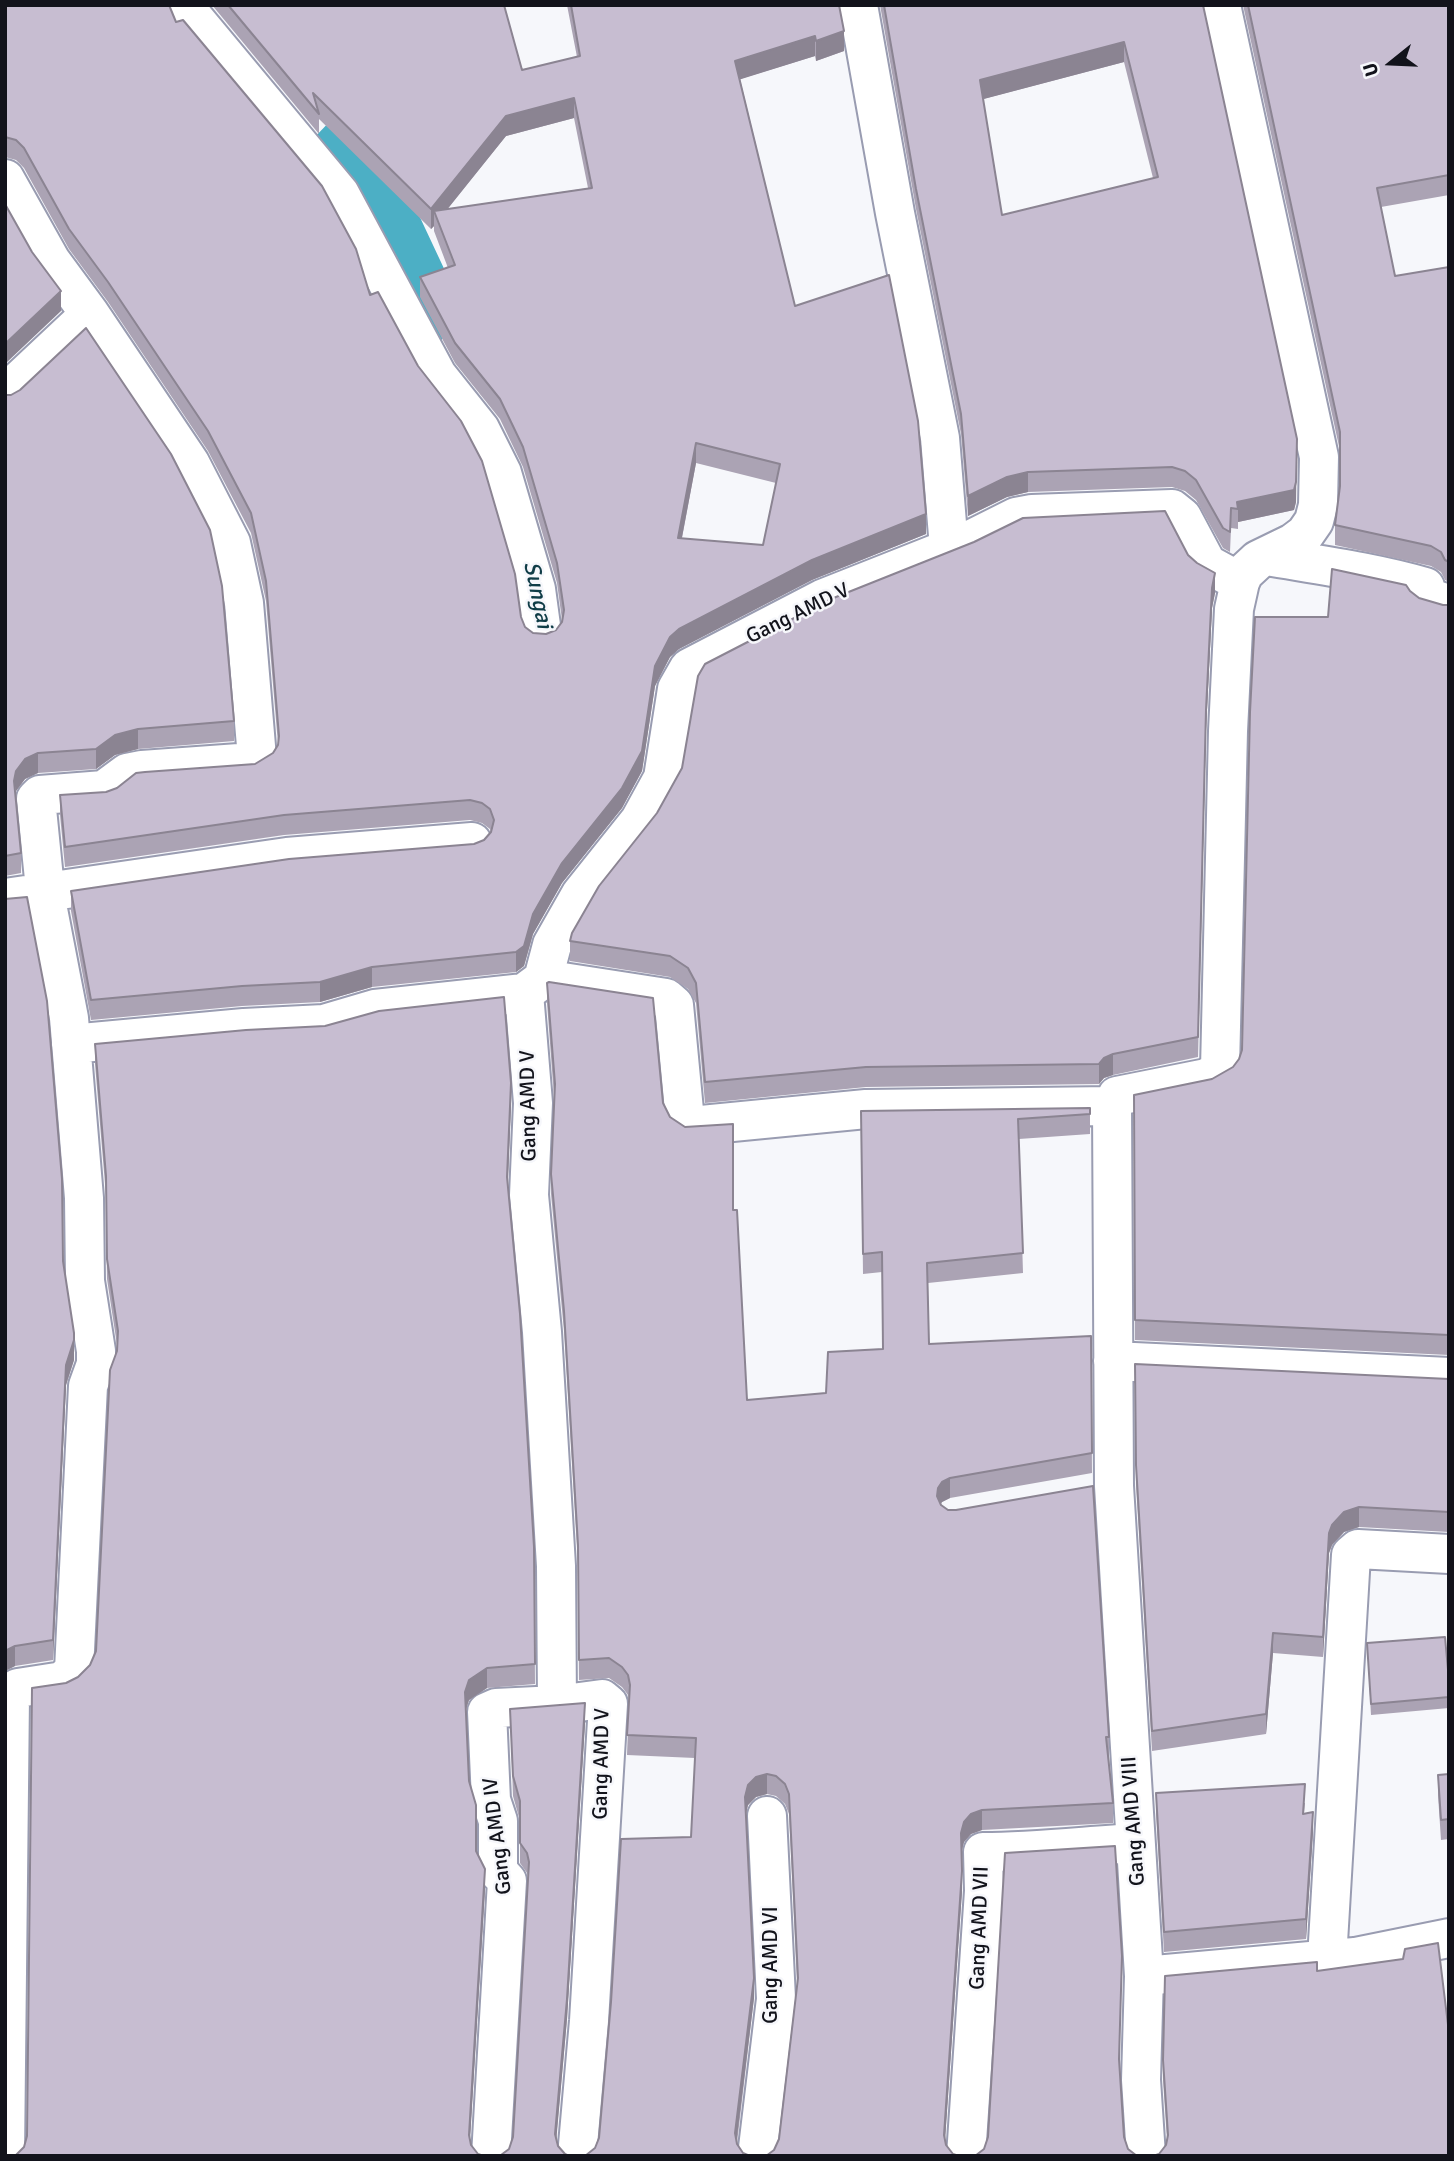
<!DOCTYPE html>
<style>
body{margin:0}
#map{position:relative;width:1454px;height:2161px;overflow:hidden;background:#f6f7fb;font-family:Signika,sans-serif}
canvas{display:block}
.frame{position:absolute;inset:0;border:7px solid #12131b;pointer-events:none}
.north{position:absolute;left:1356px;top:28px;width:70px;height:70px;-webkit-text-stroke:5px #f6f7fb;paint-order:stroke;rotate:252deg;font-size:19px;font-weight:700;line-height:28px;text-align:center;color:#12131b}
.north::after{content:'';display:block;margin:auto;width:24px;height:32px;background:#12131b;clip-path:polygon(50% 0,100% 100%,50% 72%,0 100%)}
</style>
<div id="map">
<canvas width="1454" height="2161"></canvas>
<div class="frame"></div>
<div class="north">U</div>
</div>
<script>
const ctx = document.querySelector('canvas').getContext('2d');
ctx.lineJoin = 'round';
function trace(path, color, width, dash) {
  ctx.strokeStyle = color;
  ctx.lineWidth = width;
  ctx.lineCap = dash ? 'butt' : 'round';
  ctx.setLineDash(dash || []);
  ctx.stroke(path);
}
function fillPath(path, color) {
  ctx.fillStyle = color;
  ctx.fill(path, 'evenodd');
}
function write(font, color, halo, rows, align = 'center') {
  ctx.font = font + ' Signika,sans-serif';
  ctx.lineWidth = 5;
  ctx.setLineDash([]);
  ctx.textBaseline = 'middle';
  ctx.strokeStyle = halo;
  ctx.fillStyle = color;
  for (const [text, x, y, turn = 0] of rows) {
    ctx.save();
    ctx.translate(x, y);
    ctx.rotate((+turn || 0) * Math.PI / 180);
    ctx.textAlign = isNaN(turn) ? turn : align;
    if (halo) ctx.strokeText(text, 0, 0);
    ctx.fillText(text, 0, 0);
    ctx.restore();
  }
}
const river = new Path2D(`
 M407,305L354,192L352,169C362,159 372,147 383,139C409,118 455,96 455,57C455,39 440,26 443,5`);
const street = new Path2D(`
 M183,5L340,194L437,375L480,429L502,473L536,589L542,633
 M858,5L895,213L940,438L949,548
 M5,179L51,261L90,314L5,394
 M1267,556C1320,565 1373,572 1425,587L1426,597L1449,604
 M5,898L287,857L472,842
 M543,979L666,998L674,1005L685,1121L691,1126L866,1109L1112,1106
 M71,1044L244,1028L324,1024L375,1009L524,993
 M1113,1361L1449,1377
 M1327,1959L1351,1555L1358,1549L1449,1554
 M1144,1976L1355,1957L1449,1938
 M5,2156L10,1696L18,1688L63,1681L74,1670L88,1386L96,1364V1351L85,1281L84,1198L69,1018L46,899L36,799L40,795L104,790L127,773L142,770L253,762L257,758L244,603L231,543L190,463L90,314
 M491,2156L507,1881L498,1871V1821L491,1800L487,1712L496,1708L557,1705
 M577,2156L589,2021L608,1704L602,1699L557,1705L556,1566L542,1332L529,1195L533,1103L524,993L543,979L552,945L581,894L640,820L663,778L677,689L689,668L822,599L966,542L1016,517L1032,514L1172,509L1182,517L1207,564L1240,582
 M757,2156L776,1999L767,1816
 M966,2156L984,1891L983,1852C1033,1852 1084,1846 1135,1843
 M1146,2156L1141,2080L1144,1976L1114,1486L1112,1106L1117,1096L1207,1078L1220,1069L1228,731L1234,609L1240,582L1244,573L1258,560L1293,543L1305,534L1314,521L1318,505L1319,457L1221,5`);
const wall = new Path2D(`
 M5,5L176,22L370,295L525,627L533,633L546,634L556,630L562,620L557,583L523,467L500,419L455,363L420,297V277L448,268L434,231V226L431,229L319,119V134L212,5H504L522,70L577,57L567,5H839L844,51L816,61L815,56L740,79L795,306L926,534L812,580L679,649L670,657L655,686L642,771L622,808L562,883L533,934L524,966L516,972L372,987L320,1002L242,1006L91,1020L71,911V891L474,844L484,840L491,833L490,829L482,823L470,820L284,835L65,867L60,815V795L106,792L255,764L273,753L278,744L266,601L251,533L208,451L108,302L69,249L24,168L16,160L5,157ZM574,118L588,188L447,209L506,136ZM696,463L776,483L763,545L682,538Z
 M880,5H1203L1296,502L1294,510L1238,522V529L1231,528L1230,552L1223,548L1196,500L1185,491L1172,487L1028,492L1007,497L968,516L961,434L916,209ZM1124,62L1153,178L1002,215L983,99Z
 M1243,5H1449V195L1381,207L1395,276L1449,267V582L1445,580L1441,572L1431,566L1335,545V525L1340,486V451Z
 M5,395L234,721V741L138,749L115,755L96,769L38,773L25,779L16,791L21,853V873L5,876Z
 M1188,555L1215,593L1212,608L1206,730L1198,1057L1113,1075L1104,1078L1099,1084L866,1087L705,1103L696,1003L688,989L670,977L570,961V941Z
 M1410,591L1419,598L1443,605H1449V1355L1135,1340L1134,1095L1212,1079L1233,1067L1239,1059L1328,617Z
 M5,899L63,1261L74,1360L66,1385L53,1660L15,1666L5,1671Z
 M547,983L663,1103L670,1117L733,1210L747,1400L826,1393L883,1349L882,1272L863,1274L861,1111L1090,1108V1134L1019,1139L1023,1273L928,1283L929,1344L1091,1336L1092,1473L950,1498L942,1502L940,1504L1109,1737V1757L1113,1803V1823L982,1830L971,1834L964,1842L962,1851V1891L945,2140L946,2145L953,2154L774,2150L779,2139L797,1984L789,1814L785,1804L776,1796L767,1794L756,1797L748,1805L746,1814L754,1998L737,2143L587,2155L595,2148L691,1837L695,1758L627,1755L629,1701L628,1695L622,1687L609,1678L579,1680L578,1565L564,1331L551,1194L554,1097L547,1003Z
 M95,1044L511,1103L508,1183L534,1547L535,1684L487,1688L469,1700L466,1710L469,1781L476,1851L485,1889L470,2140L471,2145L478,2154L16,2155L24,2147L27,2136L66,1683L78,1677L90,1665L96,1651L117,1345L107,1279L106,1196L95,1064Z
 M1135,1364L1449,1379V1532L1359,1527L1344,1532L1332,1545L1329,1553L1323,1657L1273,1653L1266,1734L1152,1751L1136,1485Z
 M1367,1643L1449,1681V1708L1371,1715Z
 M510,1709L585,1723L567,2019L556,2140L558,2146L565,2154L501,2155L509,2149L513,2137L528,1877L527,1873L520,1863V1821L513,1796Z
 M1449,1774V1839L1441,1840L1438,1795V1775Z
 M1156,1793L1305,1803L1304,1813L1313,1832L1306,1939L1164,1952L1156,1813Z
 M1317,1971L1159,2154L1166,2145L1167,2140L1163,2080V2060Z`);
const shadedWall = new Path2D(`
 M844,31V51L816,61V41Z
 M815,36V56L735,81V61Z
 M1124,42V62L980,100V80Z
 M574,98V118L506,136L438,221L434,211V226L431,229V209L506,116Z
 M61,291V311L5,364V344Z
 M1297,439L1296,502L1294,510L1238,522V509L1237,502Z
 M696,443V463L678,558V538Z
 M1028,472V492L1007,497L968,516V496L1007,477Z
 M926,514V534L812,580L679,649L670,657L655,686L642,771L622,808L562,883L533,934L524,966L516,972V952L533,914L670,637L679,629L812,560Z
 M1215,573V593L1212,608L1206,730L1198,1057L1206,710L1212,588Z
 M138,729V749L115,755L96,769V749L115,735Z
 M38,753V773L25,779L16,791L14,781L16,771L25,759Z
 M372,967V987L320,1002V982Z
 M1113,1054V1075L1104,1078L1099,1084V1064L1104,1058Z
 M511,1083V1103L507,1197V1177Z
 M74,1340V1360L66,1385L53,1660V1640L66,1365Z
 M950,1478V1498L942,1502L938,1508L937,1496L938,1488L942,1482Z
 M1359,1507V1527L1344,1532L1332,1545L1329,1553L1323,1657V1637L1329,1533L1332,1525L1344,1512Z
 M1273,1633V1653L1266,1734V1714Z
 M15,1646V1666L5,1671V1651Z
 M487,1668V1688L469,1700L465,1712V1692L469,1680Z
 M585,1703V1723L567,2019L555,2154V2134Z
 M767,1774V1794L756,1797L748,1805L745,1817V1797L748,1785L756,1777Z
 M982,1810V1830L971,1834L964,1842L961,1853V1833L964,1822L971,1814Z
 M1313,1812V1832L1306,1939V1919Z
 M485,1869V1889L469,2155V2135Z
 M962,1871V1891L944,2155V2135Z
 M754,1978V1998L735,2153V2133Z`);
const building = new Path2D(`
 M5,5H169L176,22L183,20L322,186L356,249L370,295L378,292L418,366L461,421L482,461L515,574L521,617L525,627L533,633L546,634L556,630L562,622L564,610L557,563L523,447L500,399L455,343L420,277L455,265L434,211L592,188L574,98L506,116L431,209L313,93L319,114L228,5H504L522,70L580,56L571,5H839L844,31L816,41L815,36L735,61L795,306L889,275L918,421L926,514L812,560L679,629L670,637L655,666L642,751L622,788L562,863L533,914L524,946L516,952L372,967L320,982L242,986L91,1000L71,891L289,859L474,844L484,840L491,832L494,820L490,809L482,803L470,800L284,815L65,847L60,795L106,792L117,788L136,773L145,772L255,764L273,753L278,745L279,736L266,581L251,513L208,431L108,282L69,229L24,148L16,140L5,137ZM696,443L780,464L763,545L678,538Z
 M884,5H1203L1297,439L1296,482L1294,490L1237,502L1238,509L1231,508L1230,532L1223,528L1196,480L1185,471L1172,467L1028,472L1007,477L968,496L961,414L916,189ZM1124,42L1158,177L1002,215L980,80Z
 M1248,5H1449V175L1377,188L1395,276L1449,267V562L1445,560L1441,552L1431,546L1335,525L1340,486V432Z
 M5,204L32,252L61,291L5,344Z
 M86,328L171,454L210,530L222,586L234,721L138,729L115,735L96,749L38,753L25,759L16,771L14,781L21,853L5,856V395H11L20,390Z
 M1165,511L1188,555L1197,563L1215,573L1212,588L1206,710L1198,1037L1113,1054L1104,1058L1099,1064L866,1067L705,1082L696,983L688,968L670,956L570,941L572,933L599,886L657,813L682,768L698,676L705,664L831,599L974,542L1023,518Z
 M1332,569L1406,585L1410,591L1419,598L1443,605H1449V1335L1135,1320L1134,1095L1212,1079L1233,1067L1239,1059L1242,1050L1250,712L1255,617H1328Z
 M27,897L47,1001L62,1179L63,1261L74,1333V1340L66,1365L53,1640L15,1646L5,1651V899Z
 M549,982L653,998L663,1103L670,1117L685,1127L733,1124V1210H737L747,1400L826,1393L828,1352L883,1349L882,1252L863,1254L861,1111L1090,1108V1114L1018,1119L1023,1253L927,1263L929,1344L1091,1336L1092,1453L950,1478L942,1482L938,1488L937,1496L941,1505L948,1510H956L1093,1486L1109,1737H1106L1113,1803L982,1810L971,1814L964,1822L961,1833L962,1871L944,2135L946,2145L953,2154L959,2156H766L774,2150L779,2139L798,1978L789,1794L785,1784L776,1776L767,1774L756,1777L748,1785L745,1797L754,1978L735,2133L737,2144L743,2153L750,2156H585L595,2148L599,2138L611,2002L621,1839L691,1837L696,1738L627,1735L630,1685L628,1675L622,1667L609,1658L579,1660L578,1545L564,1311L551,1174L555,1084L547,983Z
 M504,997L511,1083L507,1177L520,1314L534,1547L535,1664L487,1668L469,1680L465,1692L469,1781L476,1805V1851L485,1869L469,2135L471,2145L478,2154L484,2156H12L16,2155L24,2147L27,2136L32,1688L66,1683L78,1677L90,1665L96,1651L110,1370L117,1351L118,1331L107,1259L106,1176L95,1044L246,1030L325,1026L379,1011Z
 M1135,1364L1449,1379V1512L1359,1507L1344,1512L1332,1525L1329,1533L1323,1637L1273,1633L1266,1714L1152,1731L1136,1465Z
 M1445,1637L1449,1681V1697L1371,1704L1367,1643Z
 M585,1703L567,1999L555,2134L558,2146L565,2154L569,2156H499L501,2155L509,2149L513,2137L529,1862L527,1853L520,1843V1801L513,1776L510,1709Z
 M1449,1774V1819L1441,1820L1438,1775Z
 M1305,1784L1303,1814L1313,1812L1306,1919L1164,1932L1156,1793Z
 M1115,1846L1122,1956L1119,2059L1124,2137L1128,2149L1137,2156H975L984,2149L988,2137L1005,1853Z
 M1438,1943L1449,2033V2156H1153L1159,2154L1166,2145L1168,2135L1163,2060L1165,1976L1317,1962V1971L1403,1959L1405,1949Z`);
const streetNames = [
 ["Gang AMD V",798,614,-26],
 ["Gang AMD V",529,1106,-91],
 ["Gang AMD V",602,1764,-89],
 ["Gang AMD VIII",1134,1821,-94],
 ["Gang AMD IV",498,1836,-97],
 ["Gang AMD VII",980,1928,-88],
 ["Gang AMD VI",771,1965,-90]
];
const waterNames = [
 ["Sungai",537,595,78]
];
trace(river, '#4cafc5', 98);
trace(street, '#999cb1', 42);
trace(street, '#fff', 38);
fillPath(wall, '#aba3b4');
fillPath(shadedWall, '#8b8492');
fillPath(building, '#c7bdd1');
trace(building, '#8b8492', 2);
write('21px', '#12131b', '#f6f7fb', streetNames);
write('italic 23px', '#103d47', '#f6f7fb', waterNames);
</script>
